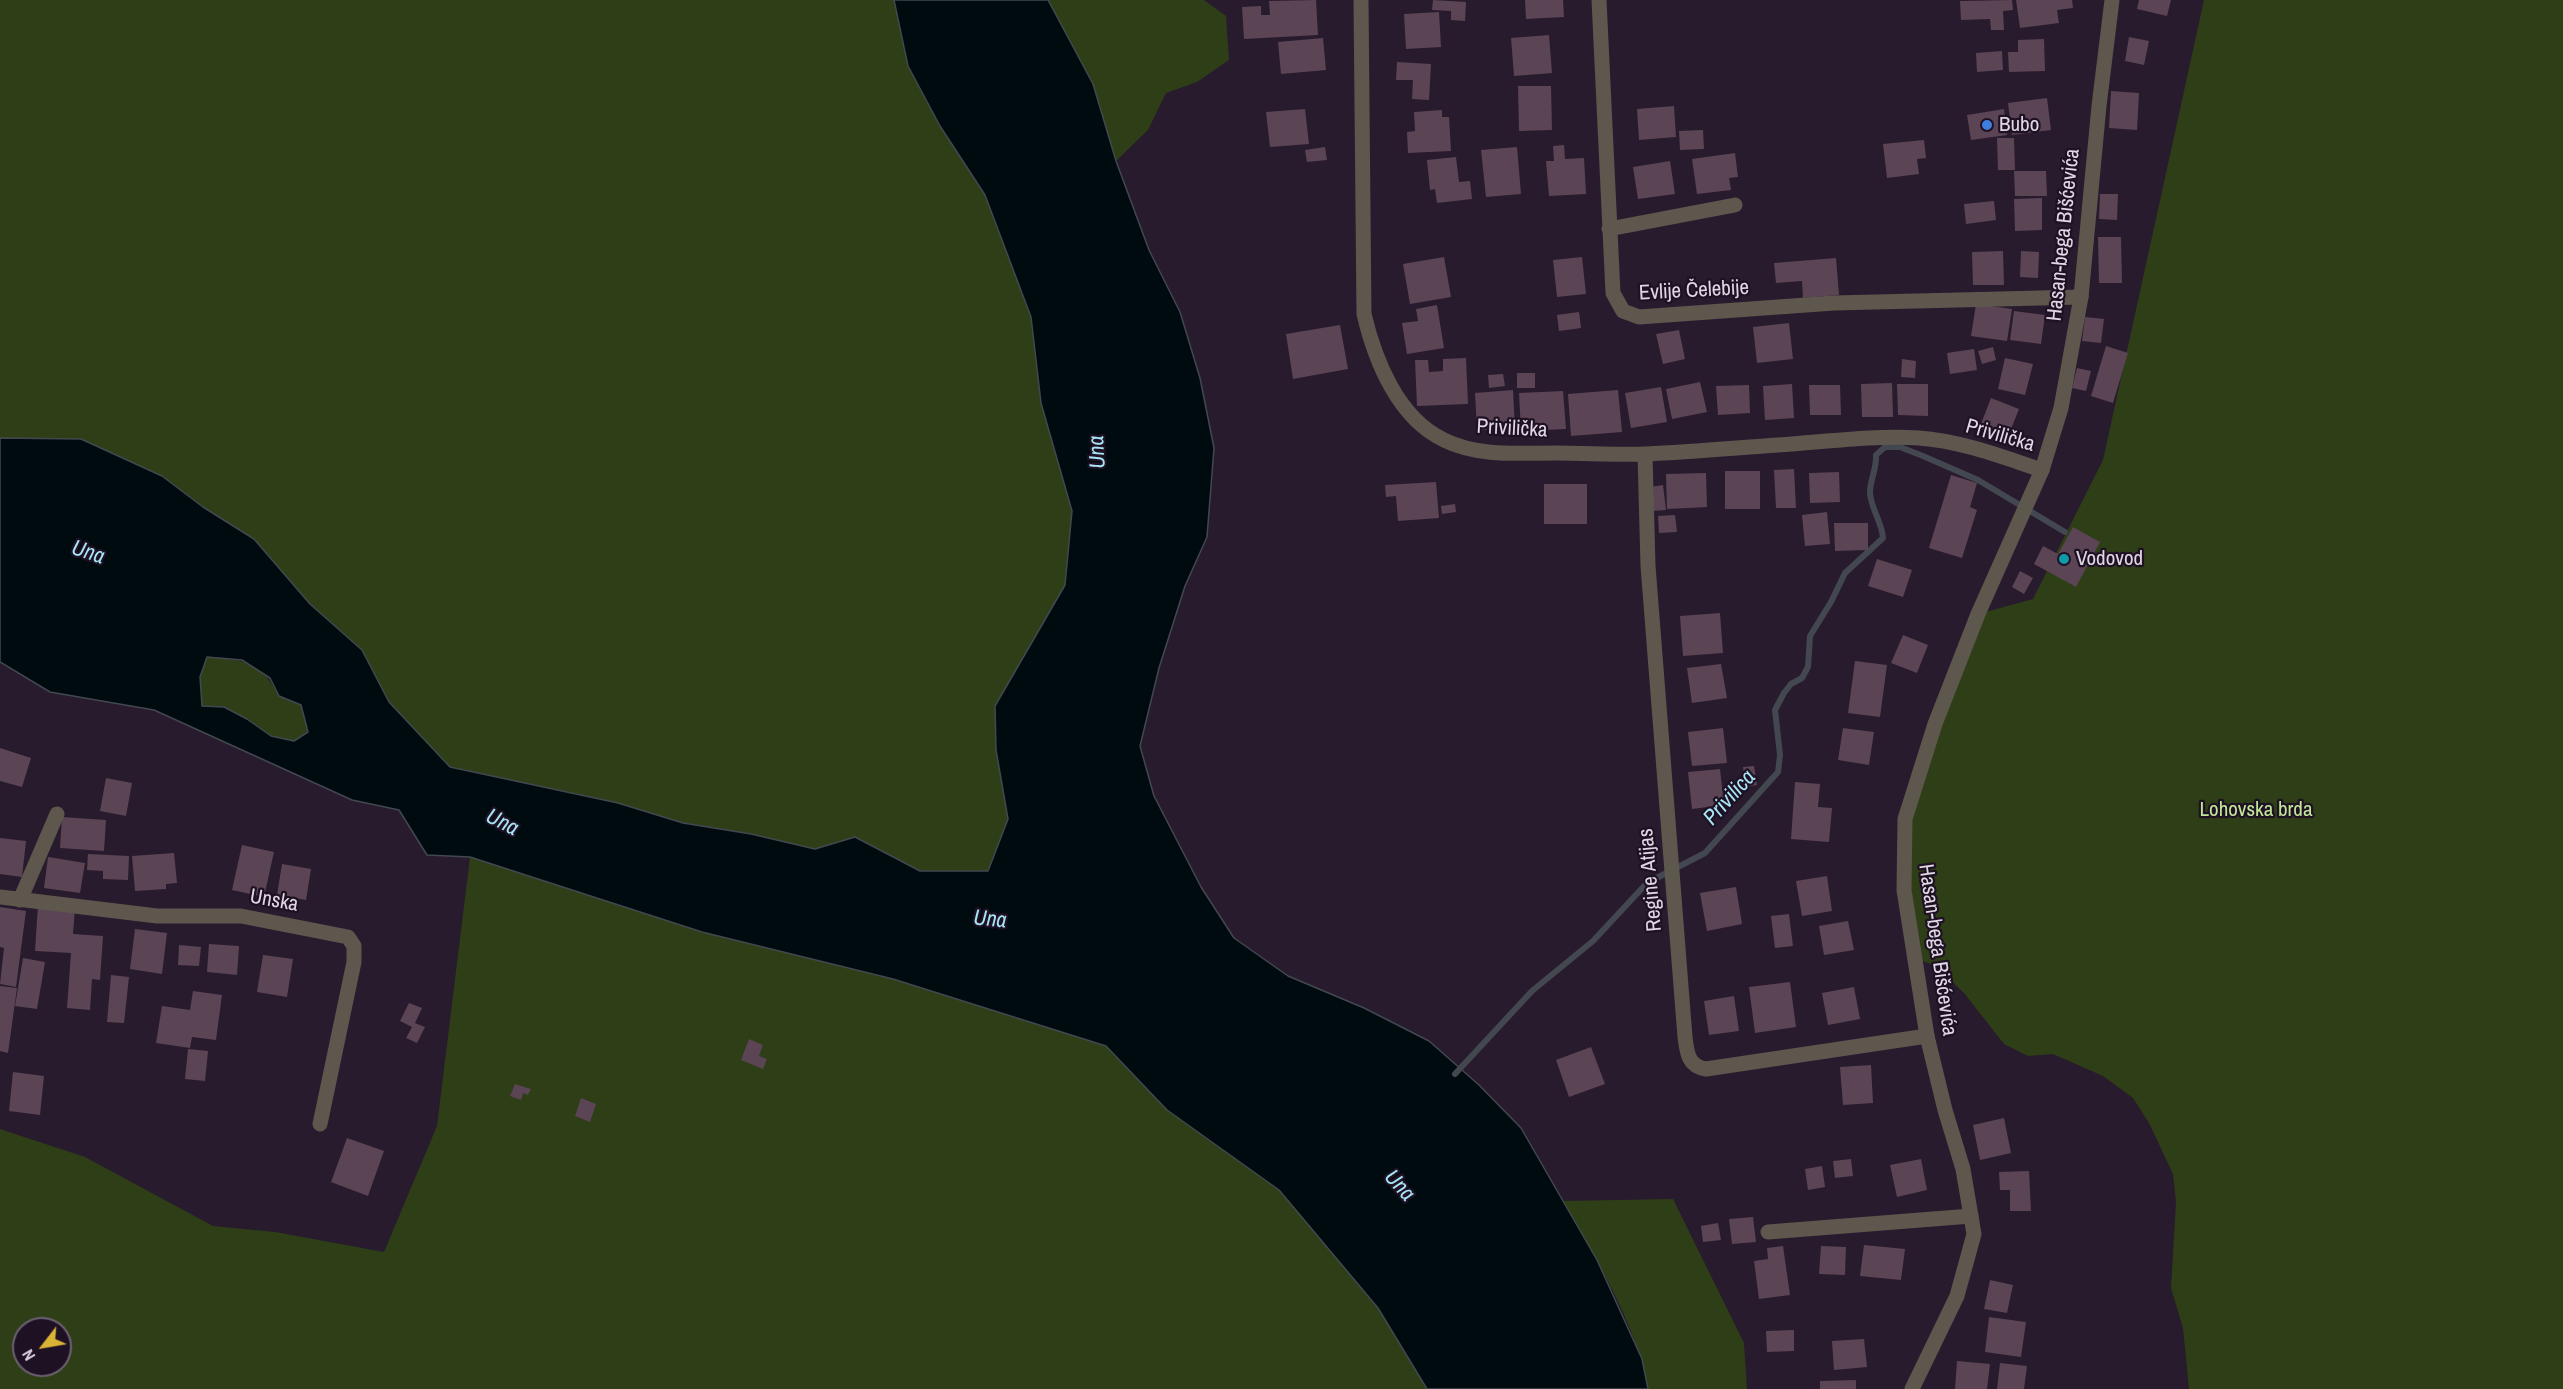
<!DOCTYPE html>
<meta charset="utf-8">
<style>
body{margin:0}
#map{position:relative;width:2563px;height:1389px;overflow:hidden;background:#281b2e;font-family:"Archivo Narrow",sans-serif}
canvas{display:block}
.north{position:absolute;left:12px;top:1317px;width:60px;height:60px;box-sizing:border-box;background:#1e1124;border:2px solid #6c6071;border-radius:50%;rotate:239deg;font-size:16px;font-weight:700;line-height:24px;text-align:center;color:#e0d7e4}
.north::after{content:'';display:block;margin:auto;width:21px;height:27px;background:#d9b334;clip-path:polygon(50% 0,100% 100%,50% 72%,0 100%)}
</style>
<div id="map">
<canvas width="2563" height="1389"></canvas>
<div class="north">N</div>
</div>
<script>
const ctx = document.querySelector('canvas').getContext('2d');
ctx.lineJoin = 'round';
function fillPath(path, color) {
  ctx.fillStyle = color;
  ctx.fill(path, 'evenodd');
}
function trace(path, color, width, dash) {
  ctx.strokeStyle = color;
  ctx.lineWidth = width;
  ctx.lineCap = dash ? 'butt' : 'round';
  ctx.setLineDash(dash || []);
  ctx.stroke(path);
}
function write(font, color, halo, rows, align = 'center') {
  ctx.font = font + ' "Archivo Narrow",sans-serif';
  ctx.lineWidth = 4.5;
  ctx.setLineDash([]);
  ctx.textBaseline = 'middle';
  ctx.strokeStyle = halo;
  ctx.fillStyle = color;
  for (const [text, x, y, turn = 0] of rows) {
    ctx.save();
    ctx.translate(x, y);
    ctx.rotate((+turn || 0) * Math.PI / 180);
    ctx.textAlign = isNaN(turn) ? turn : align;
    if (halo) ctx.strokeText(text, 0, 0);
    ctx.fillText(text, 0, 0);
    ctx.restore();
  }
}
const green = new Path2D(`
 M0,0H894L908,66L940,126L985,195L1031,317L1041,403L1072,511L1065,585L1021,660L996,750L1008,819L988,871H920L855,837L815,849L751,834L683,823L618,803L450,767L389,702L362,650L203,507L162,476L81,439L0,438Z
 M1048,0H1204L1226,16L1229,60L1197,82L1166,93L1148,130L1116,161L1093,84Z
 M2204,0H2563V1389H2189L2183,1328L2171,1288L2176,1202L2173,1174L2149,1123L2133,1098L2103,1076L2053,1054L2028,1056L2004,1044L1964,993L1936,966L1914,958L1905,819L1978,614L2033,599L2103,460Z
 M207,657C243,660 261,661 279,696L301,705L308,731L294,741L271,736L247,719L224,708L202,707L200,677Z
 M470,857L702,932L893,979L1106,1046L1279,1190L1378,1308L1427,1389H0V1129L85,1157L213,1226L275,1232L384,1252L437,1126ZM24,1329H60V1365H24Z
 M1673,1199L1744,1343L1747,1389H1648C1636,1323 1596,1258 1562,1201Z`);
const water = new Path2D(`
 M894,0H1048L1093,84L1116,161L1149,250L1180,312L1200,378L1214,448L1207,537L1185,586L1159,668L1140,746L1154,796L1201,887L1234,938L1288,976L1364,1008L1429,1041L1479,1085L1521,1128L1597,1260L1642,1359L1648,1389H1427L1378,1308L1279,1190L1167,1110L1106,1046L893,979L702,932L470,857L427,855L399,810L352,800L154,710L50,692L0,662V438L81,439L162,476L203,507L254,539L310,604L362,650L389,702L450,767L618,803L683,823L751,834L815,849L855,837L920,871H988L1008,819L996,750L995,706L1065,585L1072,511L1041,403L1031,317L985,195L940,126L908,66ZM207,657L242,660L270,678L279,696L301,705L308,732L294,741L271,736L247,719L224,707L202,706L200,677Z`);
const stream = new Path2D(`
 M1455,1074L1532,991L1593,941L1647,883L1705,853L1778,772L1780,755L1775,710L1784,693L1791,684L1802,678L1808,667L1810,636L1831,602L1845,573L1883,538C1882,522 1870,507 1870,492C1870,480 1877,468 1876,455L1885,447H1900L1923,456L1978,480L2065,532`);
const building = new Path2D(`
 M1316,0L1318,35L1244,39L1242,7L1261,6V15H1270L1269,1Z
 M1433,0L1466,2L1465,21L1451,20V11L1432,10Z
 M1525,0H1563L1564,17L1526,19Z
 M2012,0L2013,10L2003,11L2004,30H1991L1990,19L1961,20L1960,1Z
 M2016,0H2072L2073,8L2057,10L2059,23L2020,28Z
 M2139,0H2171L2167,16L2137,9Z
 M1439,12L1441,47L1406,49L1404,14Z
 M1549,35L1552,73L1514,76L1511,38Z
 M2129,37L2149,41L2144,65L2125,61Z
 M1323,38L1326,70L1281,74L1278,42Z
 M2044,39L2045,71L2009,72L2008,52H2018V40Z
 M2002,51L2003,70L1977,72L1976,53Z
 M1397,62L1431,64L1429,100L1412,99L1413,80H1396Z
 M1518,86H1551L1552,130L1519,131Z
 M2111,91L2139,93L2137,130L2109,128Z
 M2047,98L2051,130L2012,135L2008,103Z
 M1674,106L1676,137L1639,140L1637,109Z
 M1305,109L1309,144L1270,147L1266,112Z
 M2004,109L2007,135L1971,140L1967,115Z
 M1442,110V117H1449L1451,151L1408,153L1407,132L1415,131L1414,112Z
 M1703,130L1704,149L1680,150L1679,131Z
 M1997,138H2014L2015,170H1998Z
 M1924,140L1926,158L1917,159L1919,174L1887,178L1883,144Z
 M1564,145L1565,159L1584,158L1586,194L1549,196L1546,161H1554L1553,146Z
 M1325,147L1327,160L1307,162L1305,150Z
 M1517,147L1521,194L1486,197L1481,150Z
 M1735,153L1738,177L1729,178L1731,190L1697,194L1692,159Z
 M1456,157L1459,182L1470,181L1472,199L1437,203L1435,189L1430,190L1427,160Z
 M1670,161L1675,194L1638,199L1633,167Z
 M2014,171H2046L2047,196H2015Z
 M2100,194H2118L2117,220L2099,219Z
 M2042,198V230L2015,231L2014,199Z
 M1994,201L1996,220L1966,224L1964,204Z
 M2098,237H2121L2122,283H2099Z
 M2003,251L2004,285H1973L1972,252Z
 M2021,251L2039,252L2038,278L2020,277Z
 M1444,257L1451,297L1410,304L1403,264Z
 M1582,257L1586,294L1557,297L1553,260Z
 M1836,258L1839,295L1803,298L1802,281L1776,283L1774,263Z
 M1976,304L2012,309L2007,341L1971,336Z
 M1437,305L1444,348L1407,354L1402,323L1418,321L1416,309Z
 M2014,311L2045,315L2041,344L2010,340Z
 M1579,312L1581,328L1559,331L1557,315Z
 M2085,317L2104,319L2101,343L2082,341Z
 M1789,323L1793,359L1757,363L1753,327Z
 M1340,325L1348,369L1293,379L1286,334Z
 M1679,330L1685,359L1663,364L1656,334Z
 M2106,346L2128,353L2113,403L2091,396Z
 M1993,347L1996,360L1982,364L1978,351Z
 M1974,349L1977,370L1950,374L1947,353Z
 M1466,358L1468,404L1417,406L1415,360H1428L1429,372L1443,371V359Z
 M2005,358L2033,364L2025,395L1998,389Z
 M1902,359L1916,361L1915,378L1901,377Z
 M2077,368L2091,371L2086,391L2072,388Z
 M1517,373H1535V388H1517Z
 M1503,374L1505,386L1489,388L1488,375Z
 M1700,382L1707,412L1672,419L1666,389Z
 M1892,383L1893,417H1862L1861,384Z
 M1792,384L1794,418L1765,420L1763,386Z
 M1897,384H1928V416L1898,415Z
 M1749,385L1750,413L1718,415L1716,386Z
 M1809,385H1840L1841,415H1810Z
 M1661,387L1667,422L1631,428L1625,393Z
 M1513,390L1515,428L1477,430L1475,393Z
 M1618,390L1622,432L1571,436L1568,394Z
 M1563,391L1566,429L1521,431L1519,393Z
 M1991,398L2019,409L2009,434L1997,429L1995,435L1979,429Z
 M1794,469L1796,508H1776L1774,470Z
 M1725,471H1760V509H1725Z
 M1839,472L1840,502L1810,503L1809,473Z
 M1706,473L1707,507L1667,509L1666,474Z
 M1951,475L1977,483L1970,507L1977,510L1962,558L1929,548Z
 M1436,482L1439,518L1398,521L1396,496L1386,497L1385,485Z
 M1544,484H1587V524H1544Z
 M1663,485L1666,510L1652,511L1650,487Z
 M1455,504L1456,512L1442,514L1441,506Z
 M1827,512L1830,544L1805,546L1802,515Z
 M1675,515L1677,532L1659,533L1658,516Z
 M1834,523H1868V550L1835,551Z
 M2073,527L2100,542L2076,587L2034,564L2043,546L2058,554Z
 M1877,559L1912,570L1903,597L1868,586Z
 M2020,571L2033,578L2024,594L2012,587Z
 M1720,613L1723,653L1683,656L1680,616Z
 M1903,635L1928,645L1917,673L1891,663Z
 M1855,661L1887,665L1880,717L1848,713Z
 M1721,664L1727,698L1692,703L1687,668Z
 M1723,728L1727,763L1692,766L1688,732Z
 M1843,728L1874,732L1869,765L1838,760Z
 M0,748L31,758L22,787L0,781Z
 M1754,766L1757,785L1746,787L1743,767Z
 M1720,769L1724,805L1692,809L1688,772Z
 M106,778L132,783L126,816L100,811Z
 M1795,782L1820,784L1818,807L1832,808L1829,842L1791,839Z
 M62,817L106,820L104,851L60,848Z
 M0,838L26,841L22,877L0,874Z
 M242,845L274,852L264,897L232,890Z
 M174,853L177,883L166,884V889L135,891L132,856Z
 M88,854L129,856L128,880L103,879V871L87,870Z
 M48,857L85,863L80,893L44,888Z
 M282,864L311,869L306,900L277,895Z
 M1827,876L1832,911L1802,916L1796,881Z
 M1736,887L1742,924L1707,931L1700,893Z
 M38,905L75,908L73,934L103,936L100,980L92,979L90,1010L67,1008L71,953L35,951Z
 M0,907L26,911L16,987L0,984L4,948L0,947Z
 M1789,914L1793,946L1775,948L1771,916Z
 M1848,921L1854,950L1824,955L1819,926Z
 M135,929L167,933L162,974L130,969Z
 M209,944L239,946L237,975L207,972Z
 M179,945L201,947L199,966L178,965Z
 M263,955L293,959L287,997L257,992Z
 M23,958L45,962L37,1009L15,1006Z
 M111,975L129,977L124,1023L107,1022Z
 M1790,982L1796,1027L1755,1033L1749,987Z
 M0,986L17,988L8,1053L0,1051Z
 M1854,987L1860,1019L1828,1025L1822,993Z
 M193,991L222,995L216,1040L192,1037L190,1048L156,1043L162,1006L190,1010Z
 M1734,996L1739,1031L1709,1035L1704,1001Z
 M409,1003L422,1008L415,1023L425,1027L417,1043L406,1038L412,1027L400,1021Z
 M749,1039L763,1045L759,1056L767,1059L763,1069L741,1060Z
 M1591,1047L1605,1084L1569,1097L1556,1060Z
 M188,1049L208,1051L205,1081L185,1079Z
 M1871,1065L1873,1103L1843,1105L1840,1067Z
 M13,1072L44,1076L40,1115L9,1111Z
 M515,1084L531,1089L528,1095L523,1093L521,1100L510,1096Z
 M581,1098L596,1104L590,1122L575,1116Z
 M2004,1118L2011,1153L1980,1160L1973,1125Z
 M347,1138L384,1151L368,1196L331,1182Z
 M1851,1159L1853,1176L1835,1178L1833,1161Z
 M1921,1159L1927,1190L1897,1197L1890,1165Z
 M1822,1166L1825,1187L1808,1190L1805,1169Z
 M2029,1171L2031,1211H2010V1190H2000L1999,1172Z
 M1753,1217L1756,1242L1732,1244L1729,1219Z
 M1718,1223L1721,1240L1703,1242L1701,1226Z
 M1864,1245L1905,1249L1901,1280L1860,1276Z
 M1783,1246L1790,1295L1759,1299L1754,1261L1768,1259L1767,1248Z
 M1821,1246L1846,1247L1845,1275L1819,1274Z
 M1990,1280L2013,1285L2007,1313L1984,1309Z
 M1989,1317L2026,1322L2021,1357L1985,1352Z
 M1794,1330V1351L1767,1352L1766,1331Z
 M1864,1339L1867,1367L1834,1370L1832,1341Z
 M1957,1361L1990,1364L1987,1389H1955Z
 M2000,1363L2027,1366L2024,1389H1997Z
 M1856,1380V1389H1820V1381Z`);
const minor = new Path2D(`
 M1361,0L1364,314C1375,361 1398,418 1444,440C1478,457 1520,453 1556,453C1586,453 1617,455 1647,454C1691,452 1735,448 1778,445C1825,442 1873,435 1919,438C1961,441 2002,457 2042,470
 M1599,0L1613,293L1623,311L1639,317L1834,303L2081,297
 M1609,229L1735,205
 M1645,454L1648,566L1685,1037C1687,1053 1688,1066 1706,1069L1927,1036
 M0,897L157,916H241L348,937L354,946V962L320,1124
 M20,900L57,814
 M1768,1232L1971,1216`);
const tertiary = new Path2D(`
 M1912,1389L1957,1296L1974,1234L1963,1169L1945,1110L1927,1036L1904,890L1905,819L1935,724L1978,614L2042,470L2061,408L2081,297L2099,106L2112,0`);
const markers = [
 [1987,125,6,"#3f7fe0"],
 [2064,559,6,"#0f9aa8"]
];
const poiNames = [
 ["Bubo",1999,125],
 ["Vodovod",2076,559]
];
const streetNames = [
 ["Hasan-bega Bišćevića",2064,235,-84],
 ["Evlije Čelebije",1694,291,-3],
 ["Privilička",1512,429,3],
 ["Privilička",2000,436,16],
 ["Regine Atijas",1651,880,-95],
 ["Unska",274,901,10],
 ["Hasan-bega Bišćevića",1937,950,82]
];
const parkNames = [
 ["Lohovska brda",2256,810]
];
const waterNames = [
 ["Una",1098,452,-93],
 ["Una",88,553,18],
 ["Privilica",1730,798,-48],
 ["Una",502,823,27],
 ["Una",990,920,6],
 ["Una",1399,1186,48]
];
fillPath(green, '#2e3e17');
fillPath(water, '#000b10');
trace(water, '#434850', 1.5);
trace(stream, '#434850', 6);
fillPath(building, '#5b4454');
trace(minor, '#5e574d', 15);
trace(tertiary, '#5e574d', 15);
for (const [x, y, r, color] of markers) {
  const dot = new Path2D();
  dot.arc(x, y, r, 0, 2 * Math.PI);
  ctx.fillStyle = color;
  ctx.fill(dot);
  trace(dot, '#1e1124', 2);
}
write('21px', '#e0d7e4', '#1e1124', poiNames, 'left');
write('21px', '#e0d7e4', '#1e1124', streetNames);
write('21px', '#c3e797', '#1e1124', parkNames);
write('italic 22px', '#a7e6f6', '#1e1124', waterNames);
</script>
